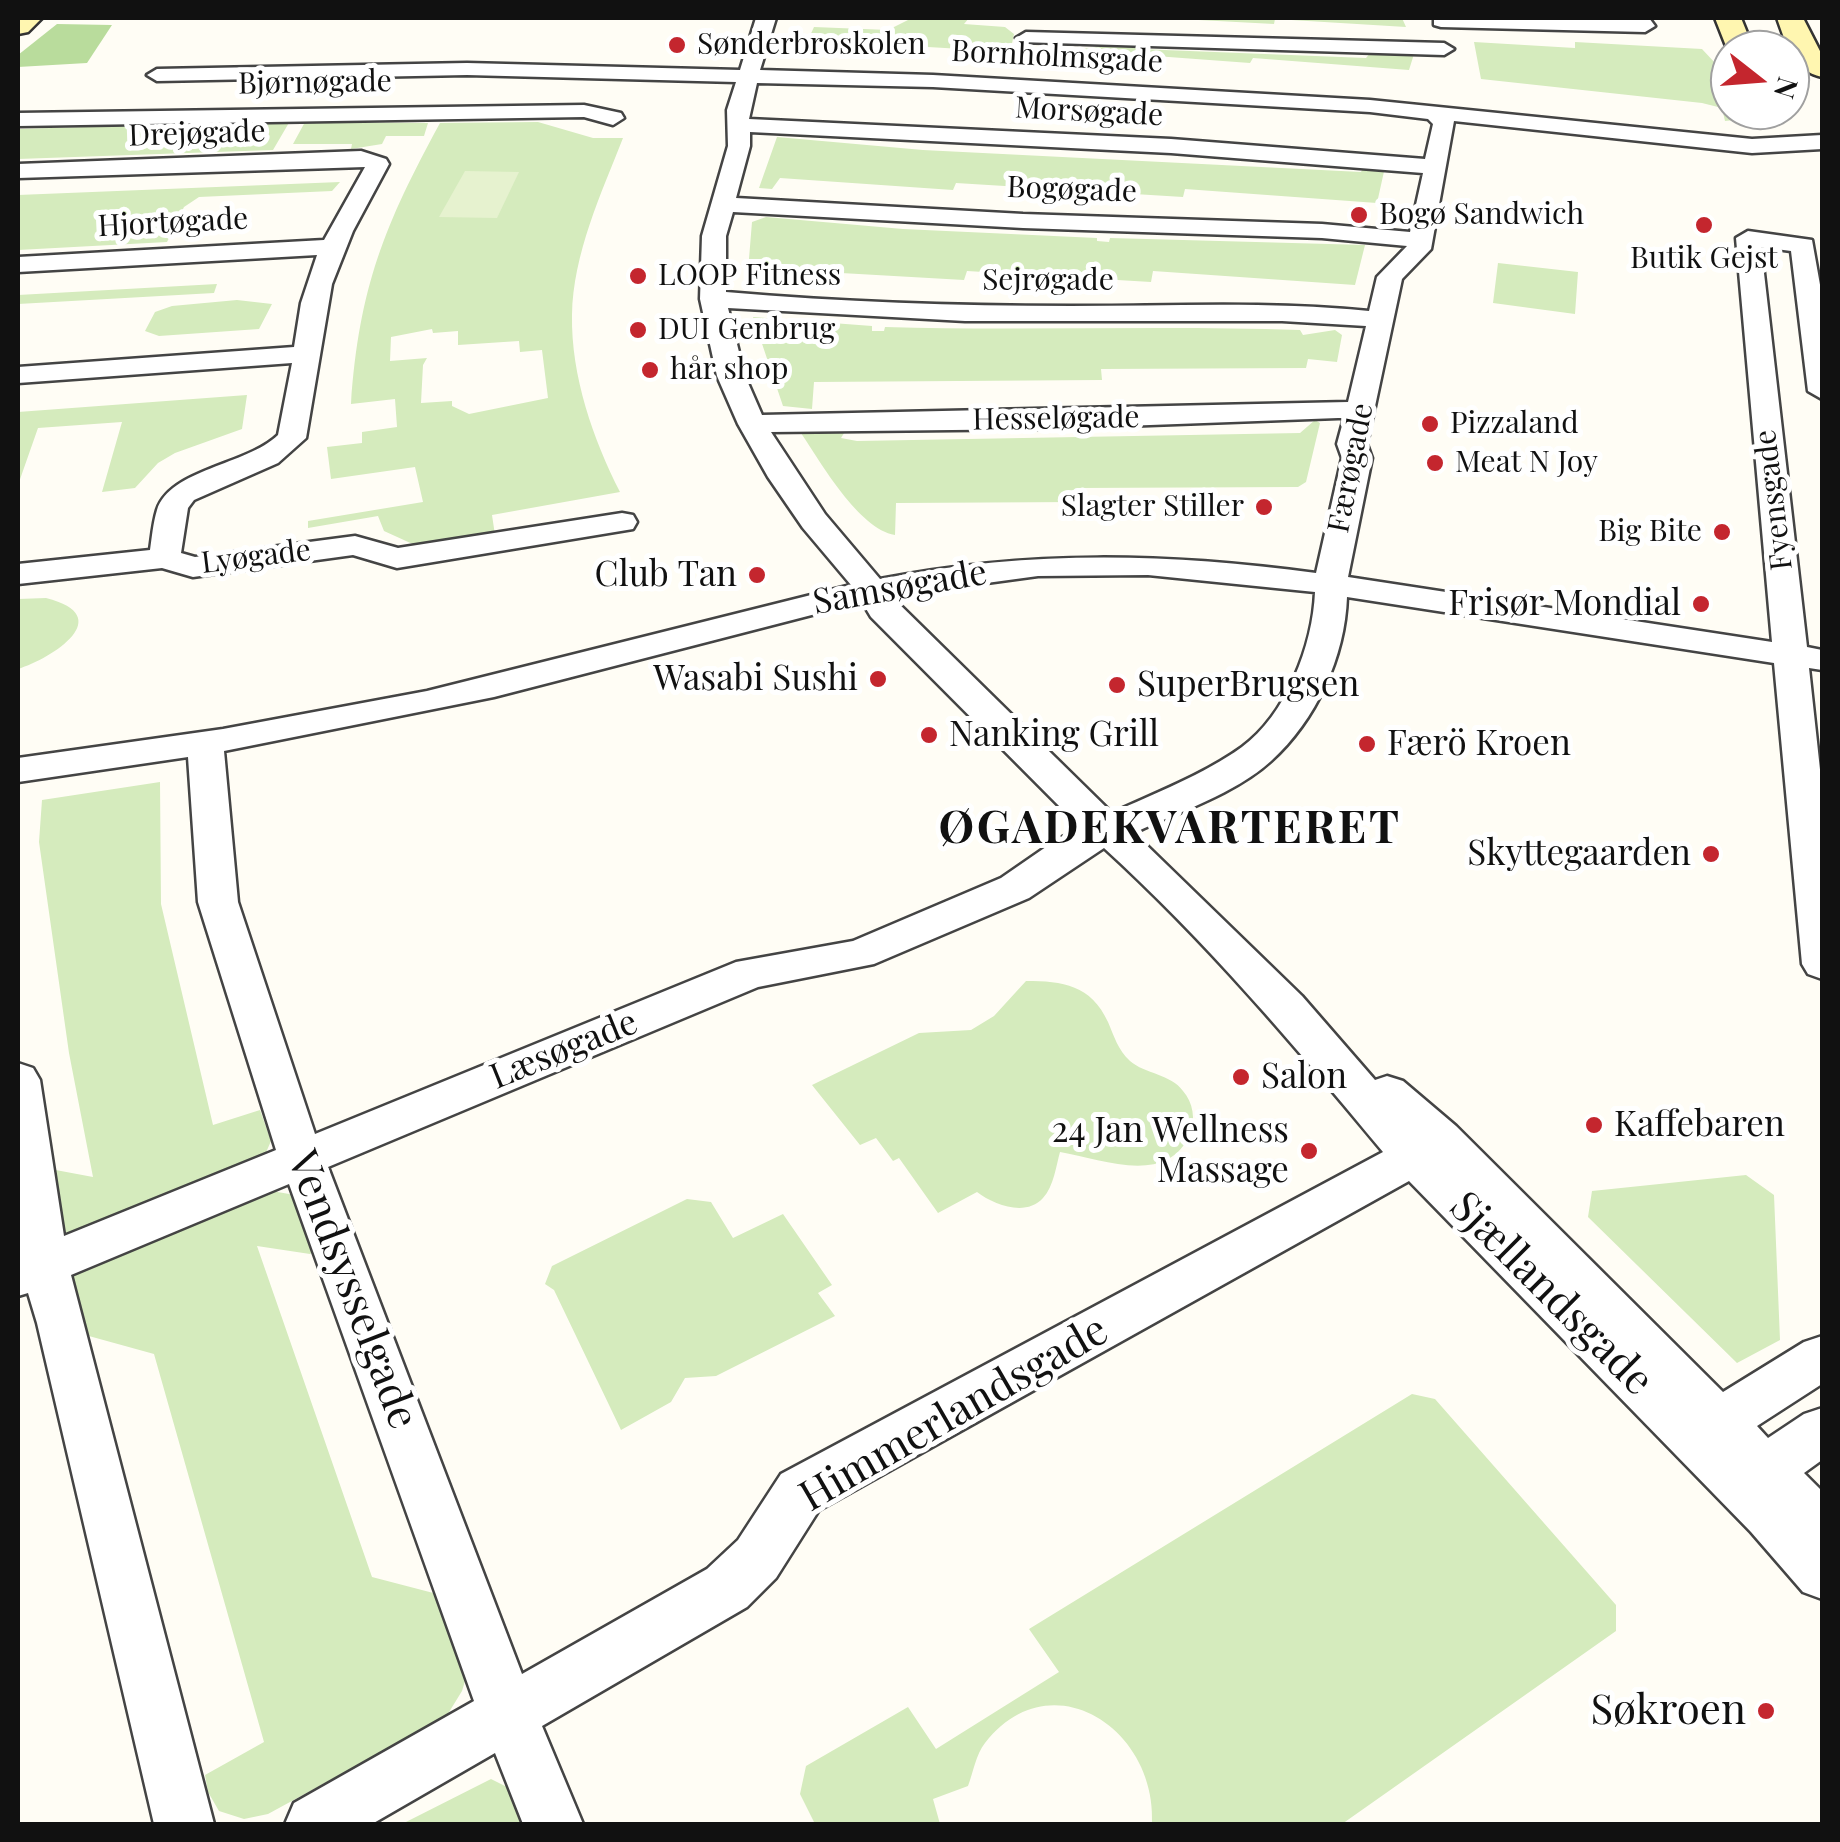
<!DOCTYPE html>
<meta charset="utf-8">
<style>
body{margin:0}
#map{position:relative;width:1840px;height:1842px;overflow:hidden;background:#fffdf5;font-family:"Playfair Display",serif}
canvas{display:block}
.frame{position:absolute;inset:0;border:20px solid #111;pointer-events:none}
.north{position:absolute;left:1710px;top:30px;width:100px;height:100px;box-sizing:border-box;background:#fff;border:2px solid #a0a0a0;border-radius:50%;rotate:107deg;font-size:28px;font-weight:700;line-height:40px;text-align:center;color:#111}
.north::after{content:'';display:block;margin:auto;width:35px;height:45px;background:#c4262e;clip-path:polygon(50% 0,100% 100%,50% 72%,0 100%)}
</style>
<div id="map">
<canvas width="1840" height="1842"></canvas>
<div class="frame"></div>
<div class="north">N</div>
</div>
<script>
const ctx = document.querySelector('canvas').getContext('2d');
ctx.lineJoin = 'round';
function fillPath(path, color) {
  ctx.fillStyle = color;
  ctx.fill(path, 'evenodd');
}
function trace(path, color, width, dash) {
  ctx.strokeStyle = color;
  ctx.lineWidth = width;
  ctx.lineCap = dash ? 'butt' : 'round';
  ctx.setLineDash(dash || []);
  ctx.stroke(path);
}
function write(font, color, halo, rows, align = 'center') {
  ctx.font = font + ' "Playfair Display",serif';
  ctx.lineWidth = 10;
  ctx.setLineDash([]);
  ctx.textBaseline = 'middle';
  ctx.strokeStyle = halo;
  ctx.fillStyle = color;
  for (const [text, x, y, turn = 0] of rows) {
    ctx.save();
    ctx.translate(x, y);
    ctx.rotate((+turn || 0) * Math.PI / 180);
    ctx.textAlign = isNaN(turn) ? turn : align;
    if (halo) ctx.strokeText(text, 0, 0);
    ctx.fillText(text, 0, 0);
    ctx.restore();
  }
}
const green = new Path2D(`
 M912,18H969L964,24L1005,27L1014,34L1011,48L1061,52L1131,42L1138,43L1139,49L1366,58L1370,53L1414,54L1409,70L1253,58L1250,63L1101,52L1099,57L808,40L814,27L888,30Z
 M1161,18H1402L1406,27L1275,19L1274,24Z
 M1474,42L1575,48V42L1702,49L1730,79V110L1778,111L1772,116L1725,121L1722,108L1702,103L1481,79Z
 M290,121L273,150L18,159V129Z
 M305,122L428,123L424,136H386L382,144L351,149L352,144H293Z
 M538,122L593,138H623C601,194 573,254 572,315C571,376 593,439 620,492L492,515L495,535L417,546L384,531L378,516L308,528V521L423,502L415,467L331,479L327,447L362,443V432L397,427L395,399L351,404C359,287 385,224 440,123ZM432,329L433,333L458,331V345L519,341L520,352L542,350L548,398L469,414L452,406V401L421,403L423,365L427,358L390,361L391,337Z
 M777,137L923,150L1361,172L1364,166L1385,167L1377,203L1185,189L1183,197L956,183L953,190L780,178L772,189L759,188Z
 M340,182L332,191L199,197L184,207L167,242L18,250V195Z
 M766,217L903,229L1097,238V241L1109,242L1110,238L1365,245L1355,285L1153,271L1151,282L967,271L964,280L771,269L765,285L747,283L752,222Z
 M1498,263L1578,272L1575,314L1493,303Z
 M217,284L214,293L18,304V295Z
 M237,300L272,304L259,329L159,336L145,331L155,312L172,306Z
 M753,317L872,326V331H884L885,327C1023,331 1162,325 1300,330L1303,335L1335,330L1342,335L1337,362L1308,359L1306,368L1101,369L1102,380L814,382L812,409L783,406Z
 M247,395L242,429L175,453L158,463L135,488L102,492L122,422L38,428L18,485V412Z
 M1315,420L1320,423L1306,482L1298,487L1077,488L1078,502L896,503L895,535C859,529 821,463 801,433L846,430L841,438L857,441L1300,433Z
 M46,598C118,616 53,658 18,669V599Z
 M160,782L161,904L213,1125L260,1110L271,1141L264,1157L75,1237L59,1229L45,1168L93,1177L69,1053L39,842L42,800Z
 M1026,981C1063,981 1091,985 1108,1022C1114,1036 1118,1050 1130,1061C1145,1074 1171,1074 1183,1091C1193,1102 1196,1120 1190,1134C1167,1187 1102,1159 1060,1152C1056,1166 1054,1186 1043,1198C1026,1217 994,1205 977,1192L938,1213L899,1158L893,1161L876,1138L860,1145L812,1085L919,1033L971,1030L994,1016Z
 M1746,1175L1774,1195L1780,1340L1737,1363L1588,1217L1592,1191Z
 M260,1189L295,1195L320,1247L310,1254L257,1246L372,1577L441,1595L468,1671L462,1691L446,1717L268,1814L244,1819L219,1811L208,1792L205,1775L264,1742L154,1354L78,1333L70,1282L75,1271Z
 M687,1199L711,1202L733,1238L783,1214L832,1285L818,1293L835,1316L716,1376L685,1378L671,1402L621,1430L554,1290L545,1284L552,1266Z
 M1412,1394L1435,1399L1616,1605V1631L1342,1824H1152C1157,1728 1050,1659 985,1743C976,1754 973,1773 968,1786L933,1799L940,1824H815L800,1794L806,1766L908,1707L936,1749L1059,1672L1029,1629Z
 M491,1779L513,1790L525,1824H402Z`);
const forest = new Path2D(`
 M57,24L112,25L87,63L18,67V55Z`);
const pitch = new Path2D(`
 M465,171L519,172L497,218L439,217Z`);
const street = new Path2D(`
 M756,18H776L760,70L933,75L1370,100L1752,139L1822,135V149L1752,153L1454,121L1431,249L1402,279L1367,444L1372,458L1348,577L1772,642L1736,238L1748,231L1812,240L1822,296V399L1808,391L1791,251L1761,247L1807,647L1822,650V670L1809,668L1822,788V979L1808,974L1802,964L1774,663L1347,597C1345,657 1316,720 1271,761C1235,794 1178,812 1134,833L1302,996L1375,1080L1387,1076L1403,1081L1456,1126L1723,1392L1804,1342L1822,1336V1384L1757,1426L1768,1438L1804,1414L1822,1408V1460L1804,1473L1822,1491V1599L1803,1592L1751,1532L1409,1181L819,1510L776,1578L747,1607L542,1726L583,1824H523L495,1753L372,1824H285L294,1803L474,1701L289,1184L71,1275L214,1824H154L37,1323L28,1293L18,1296V1063L33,1068L40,1080L64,1236L276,1150L198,902L188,757L18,782V758L223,729L427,691L851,585L803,528L768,477L738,424L717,376L700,299L702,236L728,146L727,110L736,82L467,75L157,81L147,75L157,69L467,63L740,70ZM757,83L933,87L1370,112L1428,119L1433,124L1425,159L1171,139L749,119ZM750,132L1171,153L1423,173L1410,232L1322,224L1023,214L736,198L750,146ZM733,212L1023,228L1322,238L1407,246L1377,277L1369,311C1270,301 1170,306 1071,306C956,306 841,302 726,292V236ZM728,308L965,321H1282L1366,326L1348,402L762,415L745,376ZM1338,418H1344L1337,444L1342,458L1316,573C1165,553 1029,550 880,579L825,514L771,432L1043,429ZM1148,575L1315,592C1313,645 1286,715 1242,747C1203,775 1155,793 1112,813L891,596L1038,576ZM862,602L871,617L1081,828L1056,840L1001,878L853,941L736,962L315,1134L238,902L224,751L494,697ZM1104,848C1206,941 1295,1046 1383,1152L781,1474L738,1540L707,1569L522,1674L328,1167L758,987L874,964L1029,898Z
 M1434,18H1649L1655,26L1645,32L1441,27L1434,25Z
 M1026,32L1444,43L1454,49L1444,55L1019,42L1016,38Z
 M584,105L621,113L624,118L613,125L584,117L18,126V113Z
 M361,151L386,159L389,164L353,231L332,284L306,438L278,463L194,500L188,508L181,553L195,557L355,536L398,548L622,513L633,515L637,522L633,529L397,568L353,555L193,577L162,568L18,584V564L150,550C152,537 153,523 157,510C170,469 247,465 278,435L292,363L18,383V367L294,347L301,303L317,255L18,272V257L324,240L365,167L18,178V164Z`);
const secondary = new Path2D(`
 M18,18H42L28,32L18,34Z
 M1715,18H1741L1754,50H1730V56Z
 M1777,18H1803L1822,55V77C1793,71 1786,43 1777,18Z`);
const markers = [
 [677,45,10,"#c4262e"],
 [1359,215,10,"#c4262e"],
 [1704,225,10,"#c4262e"],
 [638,276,10,"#c4262e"],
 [638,330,10,"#c4262e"],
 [650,370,10,"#c4262e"],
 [1430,424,10,"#c4262e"],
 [1435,463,10,"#c4262e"],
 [1264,507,10,"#c4262e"],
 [1722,532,10,"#c4262e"],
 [757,575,10,"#c4262e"],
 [1701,604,10,"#c4262e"],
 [878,679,10,"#c4262e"],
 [1117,685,10,"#c4262e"],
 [929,735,10,"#c4262e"],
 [1367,744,10,"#c4262e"],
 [1711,854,10,"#c4262e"],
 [1241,1077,10,"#c4262e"],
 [1594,1125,10,"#c4262e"],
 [1309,1151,10,"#c4262e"],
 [1766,1711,10,"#c4262e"]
];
const farPoinames = [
 ["Sønderbroskolen",697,45],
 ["Bogø Sandwich",1379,215],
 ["Butik Gejst",1704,259,"center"],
 ["LOOP Fitness",658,276],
 ["DUI Genbrug",658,330],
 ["hår shop",670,370],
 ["Pizzaland",1450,424],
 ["Meat N Joy",1455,463],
 ["Slagter Stiller",1244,507,"right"],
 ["Big Bite",1702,532,"right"]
];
const farStreetnames = [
 ["Bornholmsgade",1057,57,3],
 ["Bjørnøgade",315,83,-1],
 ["Morsøgade",1089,112,3],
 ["Drejøgade",197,134,-2],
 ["Bogøgade",1072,190,2],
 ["Hjortøgade",173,223,-3],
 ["Sejrøgade",1048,281],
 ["Hesseløgade",1056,419,-1],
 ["Færøgade",1351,468,-79],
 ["Fyensgade",1774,500,-97],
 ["Lyøgade",256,557,-7]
];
const poiNames = [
 ["Club Tan",737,575],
 ["Frisør Mondial",1681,604],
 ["Wasabi Sushi",858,679],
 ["SuperBrugsen",1137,685,"left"],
 ["Nanking Grill",949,735,"left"],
 ["Færö Kroen",1387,744,"left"],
 ["Skyttegaarden",1691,854],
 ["Salon",1261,1077,"left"],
 ["Kaffebaren",1614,1125,"left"],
 ["24 Jan Wellness",1289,1131],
 ["Massage",1289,1171]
];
const streetNames = [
 ["Samsøgade",900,588,-10],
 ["Læsøgade",564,1050,-22]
];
const nearStreetnames = [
 ["Vendsysselgade",352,1290,69],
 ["Sjællandsgade",1551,1294,45],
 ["Himmerlandsgade",954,1414,-30]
];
const nearPoinames = [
 ["Søkroen",1746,1711]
];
const districtNames = [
 ["ØGADEKVARTERET",1170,829]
];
fillPath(green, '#d5ebbd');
fillPath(forest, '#b9dc9c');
fillPath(pitch, '#e6f2cf');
trace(street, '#444', 5);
trace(secondary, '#333', 5);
fillPath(street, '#fff');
fillPath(secondary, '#fff6b0');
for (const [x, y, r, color] of markers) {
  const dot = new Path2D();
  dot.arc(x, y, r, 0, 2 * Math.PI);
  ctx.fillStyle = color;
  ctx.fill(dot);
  trace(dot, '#fff', 4);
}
write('30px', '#111', '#fff', farPoinames, 'left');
write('30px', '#111', '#fff', farStreetnames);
write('35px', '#111', '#fff', poiNames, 'right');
write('35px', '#111', '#fff', streetNames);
write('42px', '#111', '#fff', nearStreetnames);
write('42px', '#111', '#fff', nearPoinames, 'right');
ctx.letterSpacing = '2.5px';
write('bold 45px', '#111', '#fff', districtNames);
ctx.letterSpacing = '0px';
</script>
